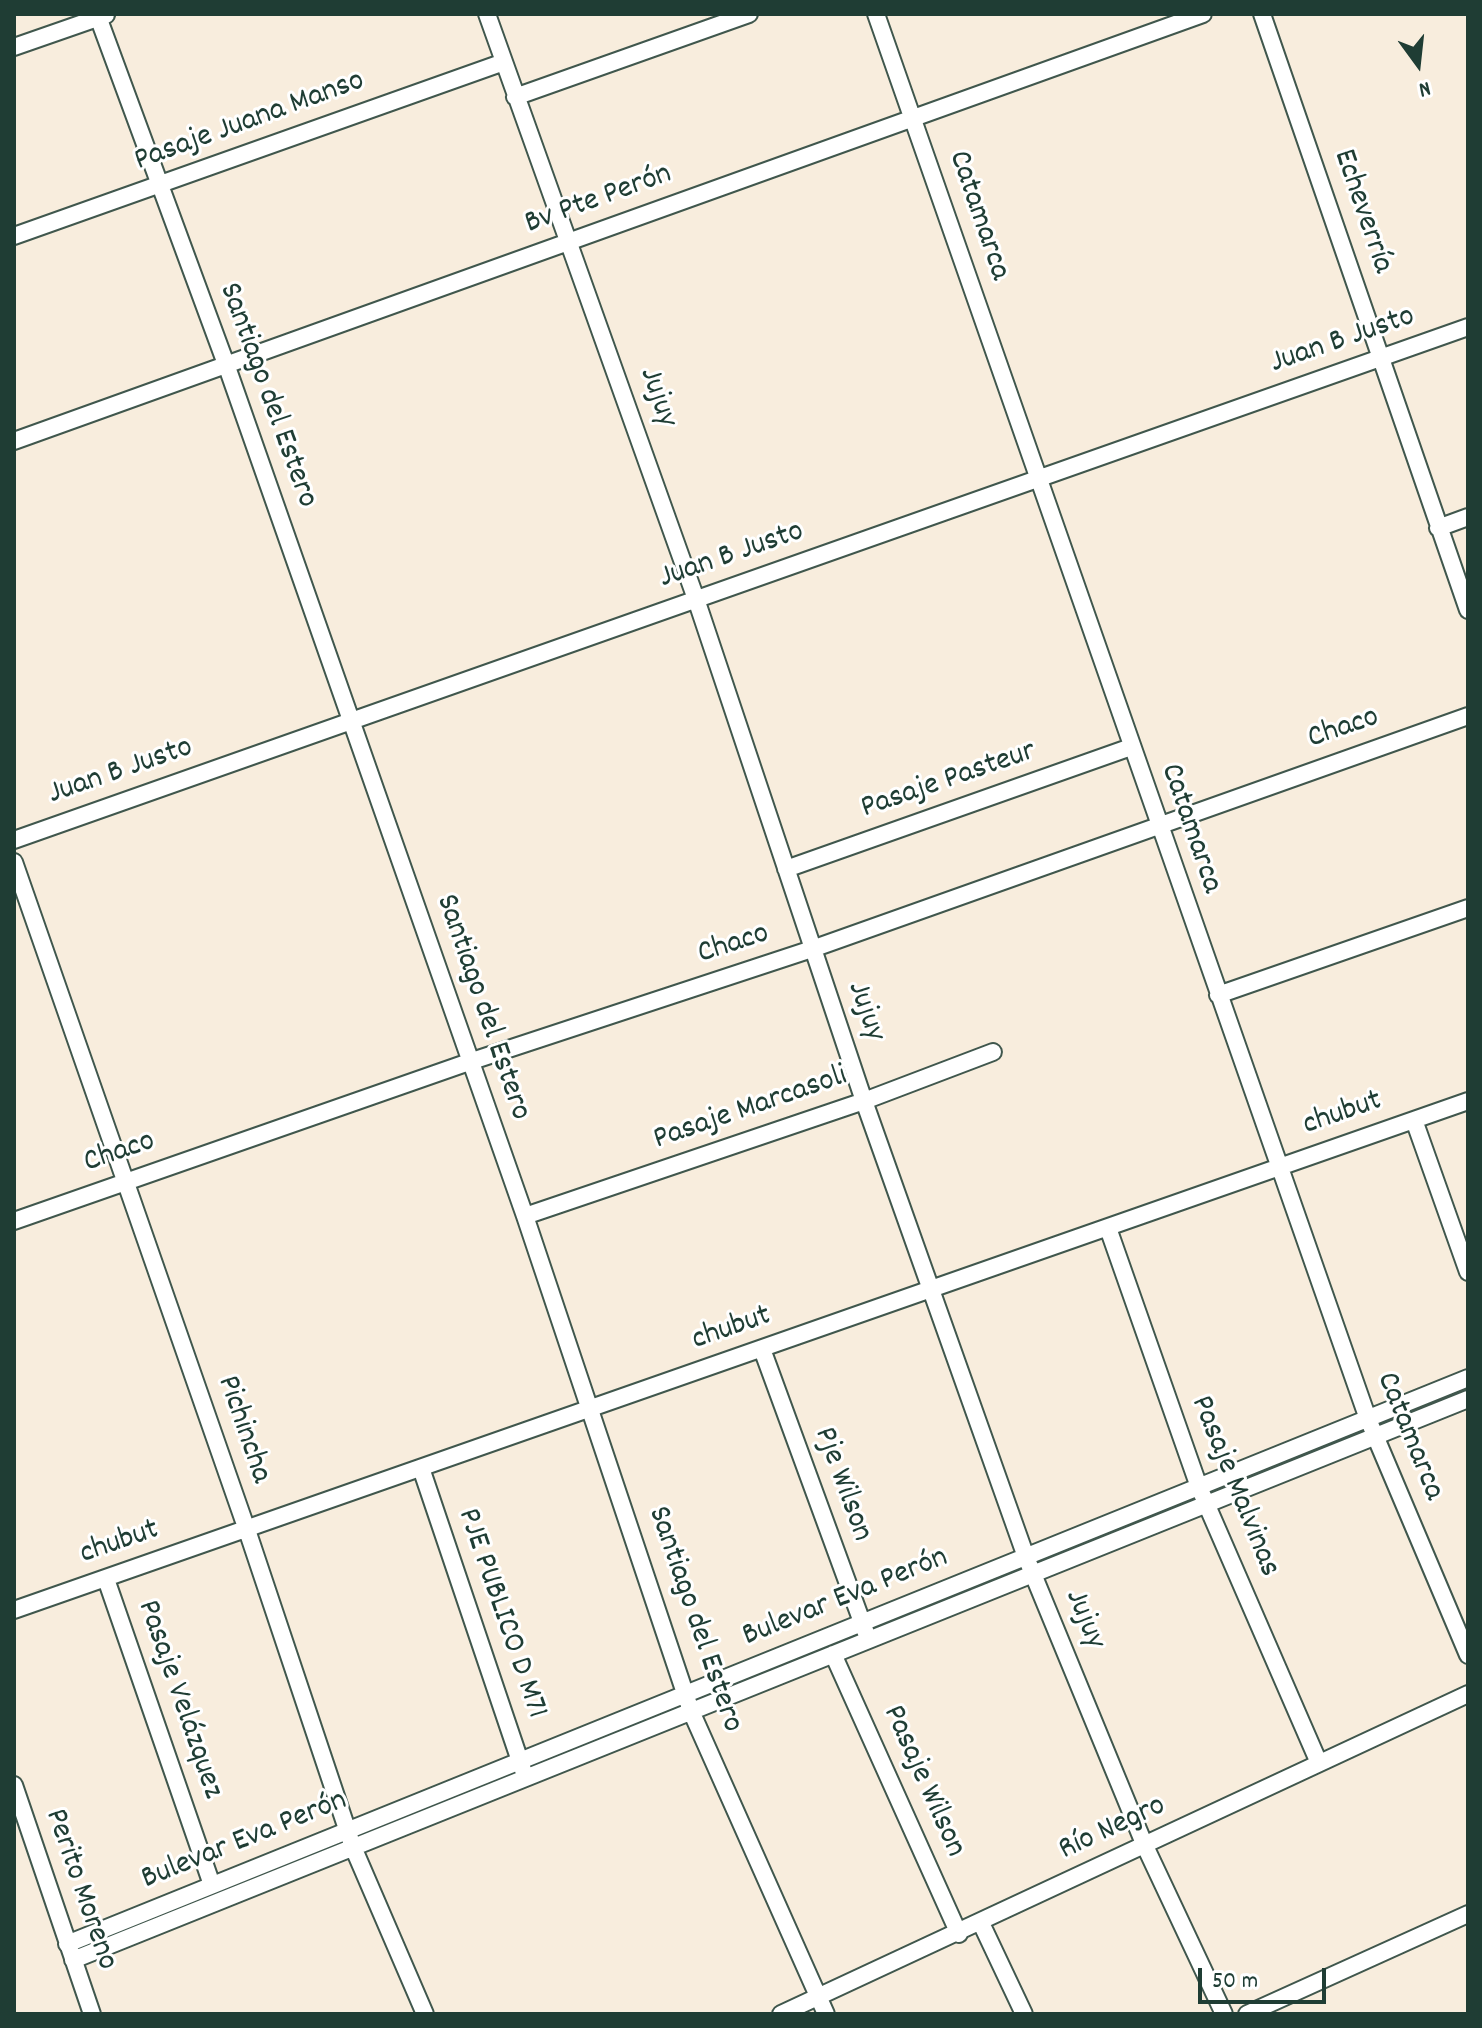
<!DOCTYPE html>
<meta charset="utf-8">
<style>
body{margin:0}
#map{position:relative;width:1482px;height:2028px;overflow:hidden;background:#f8eddd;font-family:Dekko,sans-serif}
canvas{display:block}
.frame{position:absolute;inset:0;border:16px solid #1f3d34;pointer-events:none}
.north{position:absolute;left:1378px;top:24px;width:80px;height:80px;-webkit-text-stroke:6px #fff;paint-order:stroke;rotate:165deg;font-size:22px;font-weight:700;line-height:32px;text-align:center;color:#1f3d34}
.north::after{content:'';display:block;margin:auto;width:28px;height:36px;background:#1f3d34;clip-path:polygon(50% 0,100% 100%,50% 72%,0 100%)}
.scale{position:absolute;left:1198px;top:1968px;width:128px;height:36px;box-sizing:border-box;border:4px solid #1f3d34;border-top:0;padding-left:10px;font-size:24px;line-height:28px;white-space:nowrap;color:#1f3d34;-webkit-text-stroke:6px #fff;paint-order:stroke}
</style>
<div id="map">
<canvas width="1482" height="2028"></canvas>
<div class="frame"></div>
<div class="north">N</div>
<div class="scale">50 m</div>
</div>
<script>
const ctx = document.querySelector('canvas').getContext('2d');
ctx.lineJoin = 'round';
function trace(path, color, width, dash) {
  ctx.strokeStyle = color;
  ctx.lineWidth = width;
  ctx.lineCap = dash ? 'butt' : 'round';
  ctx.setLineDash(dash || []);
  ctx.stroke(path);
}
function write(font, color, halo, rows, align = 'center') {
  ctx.font = font + ' Dekko,sans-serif';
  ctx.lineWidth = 6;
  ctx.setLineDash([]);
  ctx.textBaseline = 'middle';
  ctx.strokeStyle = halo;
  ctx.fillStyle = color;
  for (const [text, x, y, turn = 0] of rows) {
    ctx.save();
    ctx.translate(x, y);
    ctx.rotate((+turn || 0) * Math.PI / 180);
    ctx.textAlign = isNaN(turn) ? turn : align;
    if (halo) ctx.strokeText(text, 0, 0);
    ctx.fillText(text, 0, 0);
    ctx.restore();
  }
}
const minor = new Path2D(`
 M97,14L226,364L525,1216L691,1711L826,2014
 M487,14L696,599L864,1101L1026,1557L1145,1846L1224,2014
 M876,14L1368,1419L1468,1655
 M1262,14L1468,610
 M14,47L106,15
 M515,97L749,14
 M14,236L504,62
 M14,441L1203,14
 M1438,528L1468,517
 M14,840L1468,327
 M14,862L247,1530L353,1847L425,2014
 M786,869L1131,747
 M1218,995L1468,908
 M1414,1120L1468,1272
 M525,1216L864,1101L993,1052
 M14,1221L469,1062L812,949L1468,716
 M1108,1228L1199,1487L1319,1763
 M762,1349L866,1633
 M421,1468L523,1770
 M106,1579L212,1885
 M14,1610L1468,1101
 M833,1654L959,1934
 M14,1785L92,2014
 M981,1923L1024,2014
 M67,1944L1468,1378
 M73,1960L1468,1399
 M781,2014L1468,1694
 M1247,2014L1468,1914`);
const streetNames = [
 ["Pasaje Juana Manso",250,123,-20],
 ["Bv Pte Perón",599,201,-20],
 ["Echeverría",1361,212,71],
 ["Catamarca",977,216,71],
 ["Juan B Justo",1343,342,-19],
 ["Santiago del Estero",266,396,70],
 ["Jujuy",656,398,71],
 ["Juan B Justo",732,557,-19],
 ["Chaco",1344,730,-19],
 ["Juan B Justo",121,773,-19],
 ["Pasaje Pasteur",949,782,-19],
 ["Catamarca",1189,829,71],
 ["Chaco",734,946,-18],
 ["Santiago del Estero",481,1008,71],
 ["Jujuy",864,1012,71],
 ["Pasaje Marcasoli",751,1110,-19],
 ["chubut",1343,1115,-19],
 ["Chaco",120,1154,-19],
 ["chubut",732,1330,-19],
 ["Pichincha",242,1430,71],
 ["Catamarca",1408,1437,68],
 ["Pje Wilson",841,1485,70],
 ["Pasaje Malvinas",1233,1487,68],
 ["chubut",120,1544,-19],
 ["Bulevar Eva Perón",846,1599,-22],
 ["PJE PUBLICO D M71",500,1614,71],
 ["Santiago del Estero",693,1620,71],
 ["Jujuy",1083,1620,68],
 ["Pasaje Velázquez",178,1700,71],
 ["Pasaje Wilson",922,1782,66],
 ["Río Negro",1113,1830,-25],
 ["Bulevar Eva Perón",245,1842,-22],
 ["Perito Moreno",79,1890,71]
];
trace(minor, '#40574d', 20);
trace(minor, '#fff', 16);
write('32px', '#1f3d34', '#fff', streetNames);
</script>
